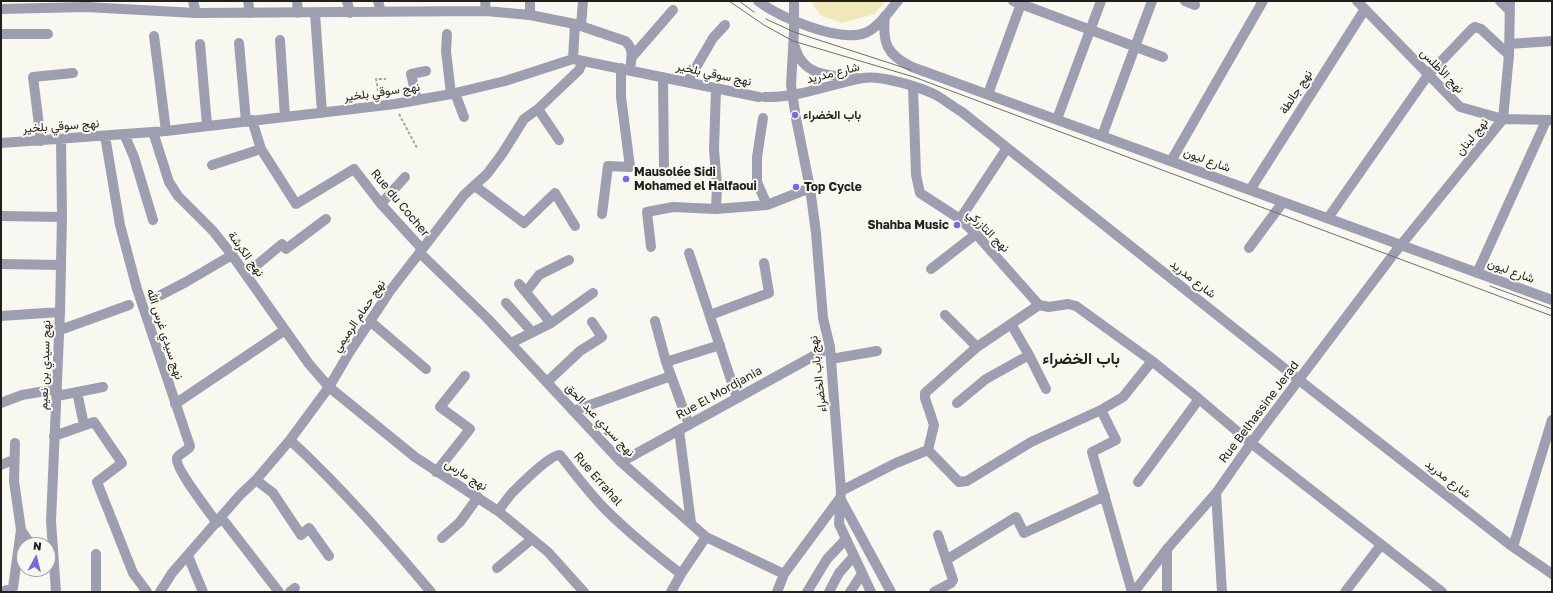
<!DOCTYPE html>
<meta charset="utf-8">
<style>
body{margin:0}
#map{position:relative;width:1553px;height:593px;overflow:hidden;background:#f9f8f0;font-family:"Golos Text",sans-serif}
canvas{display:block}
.frame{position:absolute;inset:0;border:2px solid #21201d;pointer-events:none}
.north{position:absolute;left:16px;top:537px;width:40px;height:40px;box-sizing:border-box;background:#f9f8f0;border:1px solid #a3a29c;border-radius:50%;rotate:7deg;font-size:11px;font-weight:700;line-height:16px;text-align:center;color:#21201d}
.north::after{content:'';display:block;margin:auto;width:14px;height:18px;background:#7c67e3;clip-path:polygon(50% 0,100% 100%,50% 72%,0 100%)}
</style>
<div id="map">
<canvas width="1553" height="593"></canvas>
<div class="frame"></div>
<div class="north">N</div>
</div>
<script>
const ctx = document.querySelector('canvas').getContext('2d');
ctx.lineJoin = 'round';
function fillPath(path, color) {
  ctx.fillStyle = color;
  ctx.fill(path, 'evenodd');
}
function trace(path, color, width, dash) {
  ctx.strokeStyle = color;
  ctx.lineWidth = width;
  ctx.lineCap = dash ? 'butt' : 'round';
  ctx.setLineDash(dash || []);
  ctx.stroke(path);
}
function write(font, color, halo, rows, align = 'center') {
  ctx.font = font + ' "Golos Text",Vazirmatn,sans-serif';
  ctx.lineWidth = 4;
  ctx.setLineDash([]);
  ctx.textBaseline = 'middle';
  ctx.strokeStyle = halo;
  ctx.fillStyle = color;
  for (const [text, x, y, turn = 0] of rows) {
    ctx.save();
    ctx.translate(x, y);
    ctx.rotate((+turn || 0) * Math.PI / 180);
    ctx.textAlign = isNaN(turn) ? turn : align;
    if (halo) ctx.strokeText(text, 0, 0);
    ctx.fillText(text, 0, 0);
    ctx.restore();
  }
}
const green = new Path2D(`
 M811,1H886L874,14L842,23L820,15Z`);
const path = new Path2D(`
 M379,96L376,79H386
 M399,114L417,148`);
const minor = new Path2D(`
 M193,1L196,13
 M248,1L250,13
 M297,1L298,13
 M347,1L350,13
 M378,1L381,12
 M485,1L486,11
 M530,1V15
 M758,1C779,17 839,43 865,33C878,28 889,11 898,1
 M794,1V32L791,85L795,112
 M1013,1L1163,57
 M1185,1L1195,5
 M1357,1L1460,107L1503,119L1552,120
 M1500,1L1510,11
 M1,9L86,7L196,13L486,11L530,15L575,24L625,41C635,49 631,59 630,70
 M315,13L322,113
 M885,16C882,43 887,55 912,67L1552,300
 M581,26L583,1
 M1,34H48
 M447,34L446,51L451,94
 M154,36L166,131
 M280,40L285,117
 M239,43L246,121
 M200,44L207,125
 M1509,44L1552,41
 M795,47C803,76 829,76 855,77
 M632,57L673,10
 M573,59L575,24
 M663,77L664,170
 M688,81L713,38L725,25
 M913,86L916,175L920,193L960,219L976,234L1039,305L1049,307L1068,304L1076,306L1152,361L1199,399L1251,443L1442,592
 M716,88L714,150L717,185L716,209
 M455,93L464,117
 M988,94L1022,1
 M765,97C799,98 830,84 863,78C881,75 920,87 936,95C945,100 953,107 962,112L1299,380L1513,547L1552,574
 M417,100L411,74L426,71
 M538,109L559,140
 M763,118L757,157V182L767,205
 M796,118L810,188L816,233L823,318L830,347L841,491L839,524L871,592
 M1057,119L1101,1
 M252,120L261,149L296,204L354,169L381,204L422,249
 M153,132L169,182L178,196L213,231L232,255L309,364L329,387L415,457L498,511L548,552L584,592
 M124,134L134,157L153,220
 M105,136L120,225L137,289L190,446L189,448C186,451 179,454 177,458C174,467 210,513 217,523
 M1102,136L1152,1
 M41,141L33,77L73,73
 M1,143L166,131L395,104L451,94L505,81L573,59L759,97
 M1171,161L1263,1
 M212,165L261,149
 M475,186L524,223L555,193L575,226
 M1250,190L1365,9
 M381,204L405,177
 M602,214L608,166L630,167L621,97V68
 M1,216L62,217
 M1328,218L1428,75L1472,29L1475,27L1481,29L1509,55
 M960,219L1007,148
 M651,247L647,212L673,207L716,209L767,205L810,188
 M1249,248L1283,202
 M420,253L487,318L621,462L706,537L784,574
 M689,253L737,398
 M1,264L61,265
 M931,269L976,234
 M1477,273L1546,121
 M246,274L282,244L286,249L326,219
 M519,284L551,323
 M526,292L539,275L569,260
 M159,296L186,282L232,255
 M506,303L532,332
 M710,315L769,293L764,263
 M945,315L977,347
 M1,316L60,312
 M655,321L666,362L689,425
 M371,322L426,369
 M1011,324L1029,355L1046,389
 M60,330L129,305
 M511,343L551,323L593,293
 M831,359L877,351
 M666,362L720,345
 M547,382L580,351L602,337L592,322
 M77,392L84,425
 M57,396L103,387
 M1,403L22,395L57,389
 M957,403L986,379L1029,355
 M175,404L285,330
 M573,411L671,376
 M679,430L691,523
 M54,436L94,422L122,463L97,482L133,573L147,592
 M290,440C341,487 386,539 431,592
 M15,443L14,481L21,530
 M928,450L934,425L925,398V393L977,347L1039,305
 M621,462L830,347
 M1,465L13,460
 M436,472L470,429L440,407L465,376
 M256,480L273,493L301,535L309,528L329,556
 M1138,482L1199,399
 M841,491L896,463L928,450L959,482L967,481L1031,442L1101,410
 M1216,493L1222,592
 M840,498L891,592
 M498,511C504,504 509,495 516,489C523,482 552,453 560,455C575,474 589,493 606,510C629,533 655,554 681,574
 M221,517L279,592
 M442,538L460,522L478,497
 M1513,547L1552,420
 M1167,549V592
 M96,554V592
 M188,556L203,592
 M946,560L1016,517L1024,533L1105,496
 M497,568L532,539
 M1,592L13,588L21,530L31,545
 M56,592L51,521L52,498L60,312L62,217L61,140
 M160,592L172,573L240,495L256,480L290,440L329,387L349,353L390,291L464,195L487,174L502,154L524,119L538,109L579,70L583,61
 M290,592L295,588
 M671,592L681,574L706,537
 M777,592L784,574L840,498
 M807,592L827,559L846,539
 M829,592L839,573L854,556
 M850,592L862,574
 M934,592L951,583L953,580L938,535
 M1132,592L1092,452L1116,440L1101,410L1123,397L1152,361
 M1134,592L1167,549L1216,493L1251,443L1396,251L1503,119L1509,55L1510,1
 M1345,592L1381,545`);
const tram = new Path2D(`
 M729,1L764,25L793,41L914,77L1552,316
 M739,1L754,12
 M766,19L794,32L911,70
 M1490,286L1552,309`);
const markers = [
 [795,115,4,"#7c67e3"],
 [626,179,4,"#7c67e3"],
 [796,187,4,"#7c67e3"],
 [957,225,4,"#7c67e3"]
];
const streetNames = [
 ["نهج الأطلس",1442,71,46],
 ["شارع مدريد",833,73,-14],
 ["نهج سوقي بلخير",714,74,12],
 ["نهج سوقي بلخير",382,92,-8],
 ["نهج جالطة",1296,92,-57],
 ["نهج سوقي بلخير",61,126,-4],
 ["نهج لبنان",1472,137,-51],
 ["شارع ليون",1207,160,20],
 ["Rue du Cocher",400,203,50],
 ["نهج التازركي",988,231,45],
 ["نهج الكرشة",246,254,54],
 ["شارع ليون",1511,271,20],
 ["شارع مدريد",1193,279,38],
 ["نهج حمام الرميمي",359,316,-56],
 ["نهج سيدي غرس الله",165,334,72],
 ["نهج سيدي بن نعيم",45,365,-88],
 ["نهج باب الخضراء",818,374,-97],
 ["Rue El Mordjania",719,393,-29],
 ["Rue Belhassine Jerad",1259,412,-53],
 ["نهج سيدي عبد الحق",600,420,47],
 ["نهج مارس",466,475,32],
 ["Rue Errahal",598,479,49],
 ["شارع مدريد",1448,479,38]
];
const poiNames = [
 ["باب الخضراء",803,115],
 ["Mausolée Sidi",634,172],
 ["Mohamed el Halfaoui",634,186],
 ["Top Cycle",804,187],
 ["Shahba Music",949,225,"right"]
];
const districtNames = [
 ["باب الخضراء",1081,359]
];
fillPath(green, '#f0e8b9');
trace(path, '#a7a6a0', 2, [3, 2]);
trace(minor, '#9e9eb1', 10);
trace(tram, '#6e6d68', 1);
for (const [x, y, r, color] of markers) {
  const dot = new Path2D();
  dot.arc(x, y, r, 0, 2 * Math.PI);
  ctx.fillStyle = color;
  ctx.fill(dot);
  trace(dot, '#f9f8f0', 1.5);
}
write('12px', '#21201d', '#f9f8f0', streetNames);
write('bold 12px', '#21201d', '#f9f8f0', poiNames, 'left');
write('bold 16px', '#21201d', '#f9f8f0', districtNames);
</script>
